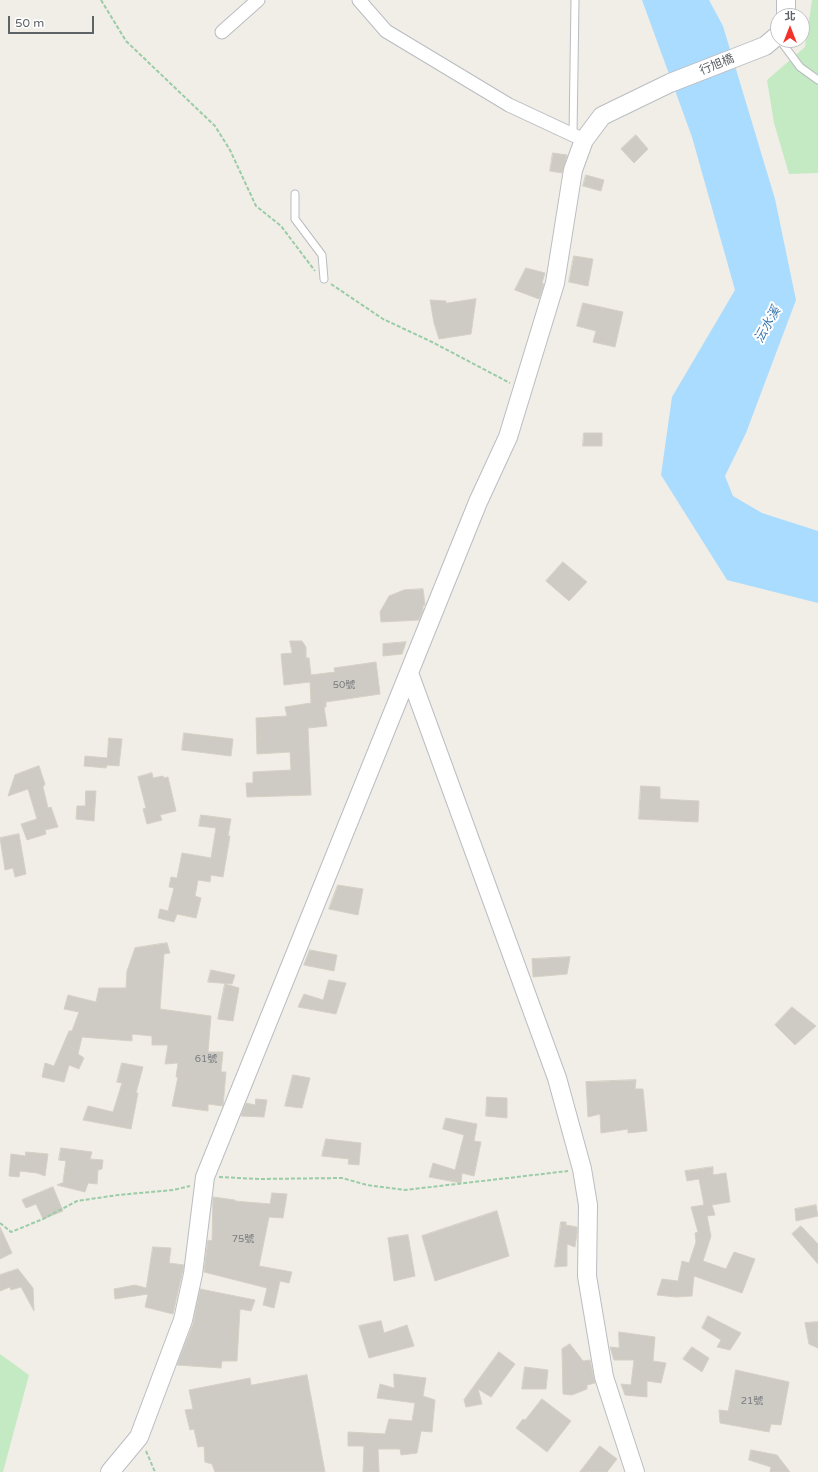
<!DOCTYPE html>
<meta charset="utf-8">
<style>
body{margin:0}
#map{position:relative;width:818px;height:1472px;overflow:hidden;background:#f1eee7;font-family:"Varela Round","Noto Sans TC",sans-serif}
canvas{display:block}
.north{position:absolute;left:770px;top:8px;width:40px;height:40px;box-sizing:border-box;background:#fff;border:1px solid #bfc1c3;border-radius:50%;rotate:0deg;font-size:11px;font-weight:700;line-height:16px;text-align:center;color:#5e6368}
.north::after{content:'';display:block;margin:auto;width:14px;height:18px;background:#f53229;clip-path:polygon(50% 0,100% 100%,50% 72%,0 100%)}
.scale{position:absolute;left:8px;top:16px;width:86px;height:18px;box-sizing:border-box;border:2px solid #5e6368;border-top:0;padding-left:5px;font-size:12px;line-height:14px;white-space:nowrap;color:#5e6368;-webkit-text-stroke:3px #fff;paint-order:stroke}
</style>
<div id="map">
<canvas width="818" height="1472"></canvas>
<div class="north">北</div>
<div class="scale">50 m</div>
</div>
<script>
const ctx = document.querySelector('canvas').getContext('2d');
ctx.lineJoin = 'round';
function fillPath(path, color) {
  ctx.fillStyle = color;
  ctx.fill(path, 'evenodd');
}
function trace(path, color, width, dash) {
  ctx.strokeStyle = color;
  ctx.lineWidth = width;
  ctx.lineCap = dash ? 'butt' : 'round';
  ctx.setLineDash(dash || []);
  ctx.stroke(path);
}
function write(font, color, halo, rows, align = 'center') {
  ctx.font = font + ' "Varela Round","Noto Sans TC",sans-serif';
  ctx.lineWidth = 4;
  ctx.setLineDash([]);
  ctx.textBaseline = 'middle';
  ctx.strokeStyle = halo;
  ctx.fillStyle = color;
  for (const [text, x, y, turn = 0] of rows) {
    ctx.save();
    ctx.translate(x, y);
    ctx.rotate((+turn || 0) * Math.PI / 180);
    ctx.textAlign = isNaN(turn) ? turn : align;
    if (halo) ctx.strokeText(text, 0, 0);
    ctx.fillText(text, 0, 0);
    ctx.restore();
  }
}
const green = new Path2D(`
 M812,0H818V173L789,174L774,123L767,80L805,47Z
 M0,1354L29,1375L3,1472H0Z`);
const water = new Path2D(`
 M642,0H709L723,26L775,199L796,300L746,433L725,476L733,496L762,513L818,531V603L727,580L661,475L672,397L735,290L692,137Z`);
const building = new Path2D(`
 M636,135L648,149L634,163L621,149Z
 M553,153L567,155L562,173L550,171Z
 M586,175L604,180L601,191L583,186Z
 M574,256L593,259L588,286L569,282Z
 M526,268L545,273L542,283L544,284L539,299L515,290Z
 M476,299L471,334L439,339L434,323L430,300L446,301V303Z
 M583,303L623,312L615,347L593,342L596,331L577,326Z
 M584,433H602V446H583Z
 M563,562L587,582L569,601L546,581Z
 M423,589L425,605L423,606V610L419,620L381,622L380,612L389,596L404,590Z
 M290,641H302L306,647V658H309L311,675L335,672L334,668L376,662L380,694L326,702V707H324L327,726L308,728L311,795L247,797L246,783H253V772L291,770L290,752L257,754L256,718L287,716L285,707L311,703L310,682L284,685L281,654L292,653Z
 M406,642L402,654L383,656V644Z
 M184,733L233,739L231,756L182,750Z
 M109,738L122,739L119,766L107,765L106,768L84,766L85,756L107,758Z
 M39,766L45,784L43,787L48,808L51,807L58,827L45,830L46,834L27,840L21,824L37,819L28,789L8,796L15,775Z
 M152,773L153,778L163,776L164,778L168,777L176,811L160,815L162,820L147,824L143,809L146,808L138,777Z
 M641,786L660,787V799L699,801L698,822L639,819Z
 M86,791H96L94,821L76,819L77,806H85Z
 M201,815L231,819L228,836H230L223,877L211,875L210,882L198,880L195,896L201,898L196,918L177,914L174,922L158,918L160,909L168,911L174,888L169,887L171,877L177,878L182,853L211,858L216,828L199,826Z
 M19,834L26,874L15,877L13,868L5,870L0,838Z
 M338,885L363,889L358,915L329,909Z
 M167,943L170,953L164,954L160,1009L211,1016L208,1052H223L221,1072H226L223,1106L208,1104V1111L172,1106L178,1077H176L178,1063L165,1064L168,1045H152V1036L132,1034V1041L82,1037L78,1054L84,1058L79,1069L69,1065L64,1082L42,1077L45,1063L54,1066L69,1031H72L79,1012L64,1009L68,995L96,1002L99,988H126L127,971L135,948Z
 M310,950L337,955L334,971L304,965Z
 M570,957L567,974L533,977L532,959Z
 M211,970L235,975L232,984L208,982Z
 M329,980L346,983L336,1014L298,1007L304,994L323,1000Z
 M225,984L239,988L233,1021L218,1019Z
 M792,1007L816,1026L795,1045L775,1025Z
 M122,1063L143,1067L136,1093H138L131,1129L83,1120L88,1106L113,1112L122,1083L117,1082Z
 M293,1075L310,1078L302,1108L285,1106Z
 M636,1080L635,1089H643L647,1131L628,1133V1129L601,1133L600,1114L588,1117L586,1082Z
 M487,1097L507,1098V1118L486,1116Z
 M256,1099L267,1100L264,1117L241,1116L246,1103L255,1105Z
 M446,1118L477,1124L474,1141L481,1142L474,1176L462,1173L461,1183L429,1177L433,1163L455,1170L464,1135L443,1129Z
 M326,1139L361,1143L359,1165L348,1164L349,1159L322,1156Z
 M61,1148L92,1152L90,1159L103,1160L102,1169L98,1170L97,1184L88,1183L85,1192L57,1185L64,1182L63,1181L66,1161L59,1160Z
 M26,1152L48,1154L45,1176L37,1173L20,1171L19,1177L9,1176L11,1154L25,1156Z
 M713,1167V1175L726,1173L730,1202L712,1205L715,1215L707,1216L711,1236L703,1261L726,1269L734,1252L755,1259L742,1293L694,1276L692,1296L676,1297L657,1295L662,1279L678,1281L682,1261L689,1263L696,1242L695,1233L698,1232L691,1207L704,1205L699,1179L687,1181L685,1171Z
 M53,1187L63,1211L43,1219L36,1204L26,1208L22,1200Z
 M272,1193L287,1194L283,1218L269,1217L259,1266L292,1272L289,1283L280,1281L274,1308L263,1305L267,1288L204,1272L208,1240L212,1241L213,1197L235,1200V1201L270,1204Z
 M816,1205L818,1216L796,1221L795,1209Z
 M497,1211L509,1256L435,1281L422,1236Z
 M561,1222H566V1225L577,1227V1233L575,1247L567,1244V1266L555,1267Z
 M801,1226L818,1244V1264L792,1234Z
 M0,1227L12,1253L0,1259Z
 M408,1235L415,1276L394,1281L388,1238Z
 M153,1247L171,1248L169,1263L184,1265L173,1314L145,1307L148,1294L115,1299L114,1289L135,1285L146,1288Z
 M18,1269L33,1288L34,1311L21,1287L11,1290L10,1287L0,1291V1275Z
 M200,1289L255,1300L251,1311L240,1309L237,1361H222L221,1368L177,1365L193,1324Z
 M708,1316L741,1333L730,1350L717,1347L721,1340L702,1328Z
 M381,1321L384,1333L407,1325L414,1346L369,1358L359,1326Z
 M818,1322V1348L809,1344L805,1323Z
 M619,1332L655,1337L653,1361L666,1363L661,1383L647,1381V1397L625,1395L621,1384L631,1385L634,1360H614L610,1347L619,1348Z
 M570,1344L583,1361L590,1360L595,1383L587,1385V1389L572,1395L563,1394L562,1349Z
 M692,1347L709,1358L702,1372L683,1359Z
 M499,1352L515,1364L491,1397L478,1389L482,1404L466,1407L464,1400Z
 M525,1367L548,1370L546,1389H522Z
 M736,1370L789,1382L781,1425L771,1424L769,1432L720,1423L719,1410L728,1411Z
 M394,1374L426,1378L423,1396L435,1400L432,1432L421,1431L417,1453L401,1455L400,1449H378L379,1472H363L364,1446H348V1432L385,1434L389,1419L412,1421L415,1403L377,1398L380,1384L394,1388Z
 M307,1375L325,1472H215L212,1464L205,1462L204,1446L198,1447L194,1429L190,1430L185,1410L193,1409L189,1390L250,1378L251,1385Z
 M542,1399L571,1421L547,1452L516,1428L523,1419L525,1420Z
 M600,1446L617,1459L607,1472H580Z
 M751,1450L777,1455L790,1472H770L771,1467L749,1460Z`);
const path = new Path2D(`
 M101,0L126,41L215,126L230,150L256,206L281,226L315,271
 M331,284L383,319L432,342L510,383
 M219,1177L259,1179L342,1178L367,1185L405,1190L568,1171
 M0,1223L11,1232L43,1219L77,1201L118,1195L173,1190L190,1186
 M146,1451L155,1472`);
const lane = new Path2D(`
 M780,40L800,67L818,80
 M573,135L575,0
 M295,194V219L322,255L324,279`);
const street = new Path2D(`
 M359,0L386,31L509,105L584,140
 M222,32L258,0`);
const secondary = new Path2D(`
 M786,0V16
 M409,673L557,1078L582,1169L588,1205L587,1276L604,1377L635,1472
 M110,1472L139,1437L183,1320L193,1274L205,1177L478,502L508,437L555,283L573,170L584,140L602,116L670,83L765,46L778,35`);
const numberNames = [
 ["50號",344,685],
 ["61號",206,1059],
 ["75號",243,1239],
 ["21號",752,1401]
];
const streetNames = [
 ["行旭橋",717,65,-22]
];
const waterNames = [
 ["沄水溪",768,325,-61]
];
fillPath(green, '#c3eac2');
fillPath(water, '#a9dcff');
fillPath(building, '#cecbc5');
trace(building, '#d6d0c4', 1);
trace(lane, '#b9bcc1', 9);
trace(street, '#b9bcc1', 15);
trace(secondary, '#babdc3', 20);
trace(path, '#9acca7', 2, [4, 2]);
trace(lane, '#fff', 7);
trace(street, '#fff', 13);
trace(secondary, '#fff', 18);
write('10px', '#7a7d7f', null, numberNames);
write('12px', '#5e6368', '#fff', streetNames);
write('italic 13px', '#3a77b0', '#fff', waterNames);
</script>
